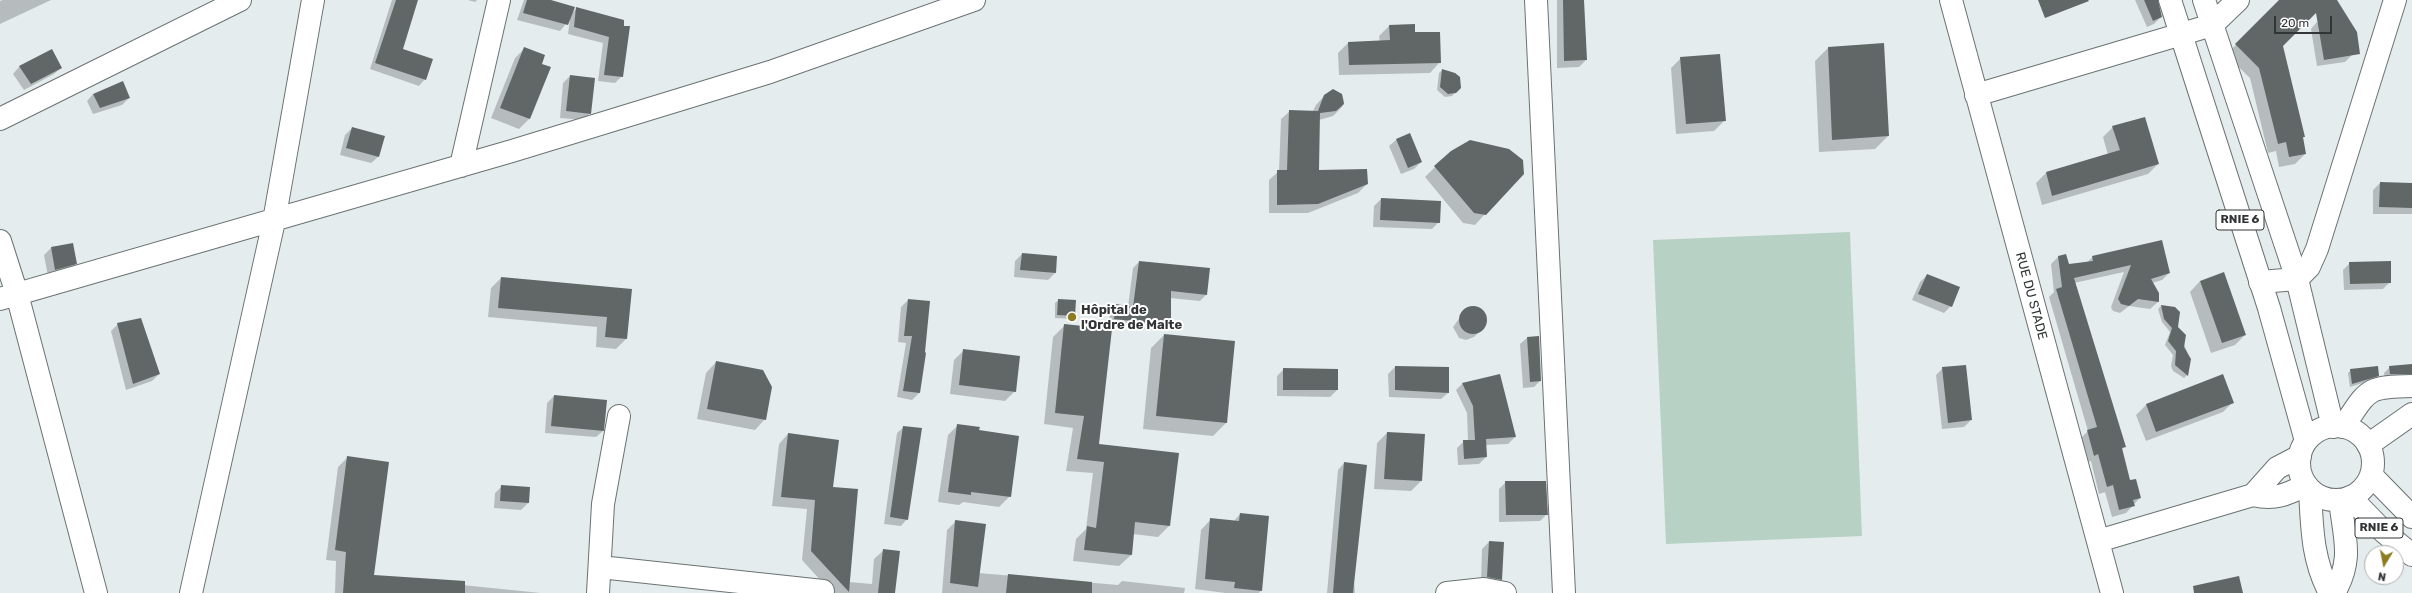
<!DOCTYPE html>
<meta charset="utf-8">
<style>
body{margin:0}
#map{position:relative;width:2412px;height:593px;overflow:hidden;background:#e4eced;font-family:Rubik,sans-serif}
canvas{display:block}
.north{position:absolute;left:2364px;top:545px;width:40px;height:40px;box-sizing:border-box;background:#fff;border:1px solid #adaeaf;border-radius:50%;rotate:190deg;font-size:11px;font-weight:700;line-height:16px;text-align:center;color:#323536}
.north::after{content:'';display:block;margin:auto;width:14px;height:18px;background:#8c7d23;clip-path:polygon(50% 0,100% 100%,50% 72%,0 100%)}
.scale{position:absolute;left:2274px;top:16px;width:58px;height:18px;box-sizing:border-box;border:2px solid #323536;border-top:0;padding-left:5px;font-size:12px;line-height:14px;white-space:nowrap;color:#323536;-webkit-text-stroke:3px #fff;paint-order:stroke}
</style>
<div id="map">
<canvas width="2412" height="593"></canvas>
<div class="north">N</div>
<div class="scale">20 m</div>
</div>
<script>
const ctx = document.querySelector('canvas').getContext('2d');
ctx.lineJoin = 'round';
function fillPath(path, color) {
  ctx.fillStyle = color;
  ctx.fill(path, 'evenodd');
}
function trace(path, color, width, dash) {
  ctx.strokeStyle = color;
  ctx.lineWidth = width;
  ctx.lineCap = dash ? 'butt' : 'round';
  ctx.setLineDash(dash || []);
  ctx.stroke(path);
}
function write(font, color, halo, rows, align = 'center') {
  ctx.font = font + ' Rubik,sans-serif';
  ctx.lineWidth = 4;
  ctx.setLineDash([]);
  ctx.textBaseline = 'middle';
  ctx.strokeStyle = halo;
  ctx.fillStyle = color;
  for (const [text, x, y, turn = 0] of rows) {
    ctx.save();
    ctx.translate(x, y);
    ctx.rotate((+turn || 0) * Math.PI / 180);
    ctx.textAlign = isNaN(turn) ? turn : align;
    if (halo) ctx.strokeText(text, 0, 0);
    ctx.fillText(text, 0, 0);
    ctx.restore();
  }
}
const green = new Path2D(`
 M1850,232L1862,536L1666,544L1653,240Z`);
const shadow = new Path2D(`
 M3,0H51L0,24V1Z
 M392,0H417L401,49L425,79L419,86L370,69Z
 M468,0H477L475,2Z
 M524,0H547L571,14L577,8L623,21L622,76L615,83L598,81L603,43L568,34L570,19L560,31L517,20Z
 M1557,0H1583L1586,60L1579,67L1557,68Z
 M2135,0H2158L2161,17L2154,24L2147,27Z
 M2280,0H2294L2282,46L2304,137L2302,138L2305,154L2295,164L2279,167L2276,151L2268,153L2250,78L2226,55Z
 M2317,22L2352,55L2345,62L2317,66L2311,29Z
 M1389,26L1414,33L1440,62L1430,73L1339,75L1338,53L1348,43L1380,42L1379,36Z
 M525,48L540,64L550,68L529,119L519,129L491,118L515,58Z
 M1828,48L1888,136L1875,149L1819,152L1815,61Z
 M51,51L61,68L54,74L24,90L13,74L19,67Z
 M1681,58L1724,121L1714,131L1676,134L1671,68Z
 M1442,70L1460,87L1452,96L1445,97L1437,90L1439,73Z
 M570,76L590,113L584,120L560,118L563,83Z
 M93,94L129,98L122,105L93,114L87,101Z
 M1325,95H1342L1344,101L1342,107L1333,116L1319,120L1318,171L1367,184L1358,193L1308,213H1269V180L1279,171L1281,119L1290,111H1313L1316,105Z
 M2113,127L2158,164L2148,174L2042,205L2036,183L2046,173L2108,155L2103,137Z
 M352,128L378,157L371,163L340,155L345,135Z
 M1409,134L1421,162L1414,169L1401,174L1389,146L1396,140Z
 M1435,167L1485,214L1475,225L1463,223L1425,177Z
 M2380,183H2412V214H2373V190Z
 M1381,199L1439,222L1432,229L1373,227L1374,206Z
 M2161,241L2169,273L2162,280L2152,283L2158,293V302L2150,309L2129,306L2120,313L2113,311L2111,307L2124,272L2074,283L2124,447L2121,450L2130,482L2140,498L2126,513L2112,517L2105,492L2099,494L2091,461L2087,462L2080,439L2088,431L2049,297L2054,292L2051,264L2058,257L2066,255L2069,265L2087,262L2093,257Z
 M51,248L76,263L69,270L48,276L44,255Z
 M1022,254L1055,273L1048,280L1014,277L1015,261Z
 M1139,262L1206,295L1200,301L1170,298V325L1164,331L1109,325L1110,311L1116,306L1128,307L1133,268Z
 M2350,263L2390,282L2383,289L2344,290L2343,270Z
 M1927,275L1951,306L1944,313L1912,300L1920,282Z
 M501,278L631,290L626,339L616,349L596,347L597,327L488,317L491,288Z
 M2200,281L2245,335L2235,345L2211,353L2190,292Z
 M908,300L925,353L919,393L912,400L897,397L906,343L898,342L901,307Z
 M1059,300L1074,315L1071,319L1055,318V303Z
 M2161,306L2177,327L2190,359L2187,375L2184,378L2173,371L2171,366L2173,355L2165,345L2170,332L2162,322L2158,309Z
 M1475,307L1483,311L1486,318L1481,330L1474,337L1466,340L1459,338L1453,327L1466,309Z
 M118,324L159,374L152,381L126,390L111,331Z
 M1065,325L1098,445L1169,526L1158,537L1133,534L1131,555L1119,566L1073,561L1076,539L1086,529L1093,473L1066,471L1073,428L1044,424L1053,337Z
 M1164,335L1226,423L1213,436L1143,429L1151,348Z
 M1527,338L1540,381L1534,387L1523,388L1520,344Z
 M964,350L1015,391L1005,401L950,394L954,360Z
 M716,362L765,419L755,430L697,419L706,373Z
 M2412,365V382L2385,380L2384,373L2390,367Z
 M1395,367L1448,393L1441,399L1389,397L1388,374Z
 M1943,368L1971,420L1964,427L1942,429L1936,375Z
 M1284,369L1337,370V390L1330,397L1277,396V376Z
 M2351,370L2378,376L2375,379L2350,387L2348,373Z
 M1499,376L1515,437L1508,444L1485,445L1486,457L1479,464L1458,465L1457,448L1464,441H1468L1467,413L1456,390L1462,384Z
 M2223,376L2233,402L2223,412L2146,441L2136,415L2146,405Z
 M554,396L603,431L596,437L545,433L547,403Z
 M958,425L978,431L1010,496L999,507L963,502L959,505L938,502L948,435Z
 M904,427L907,519L901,526L884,524L897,433Z
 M1387,433L1421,481L1411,491L1374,489L1377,443Z
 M788,434L832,488L849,582L872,584L874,559L884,550L894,593H832L802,560L807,509L772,506L779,444Z
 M348,457L373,576L541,593H335L336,561L326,560L338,467Z
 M1344,463L1355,593H1327L1338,470Z
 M1506,482L1547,514L1540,521L1499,522V489Z
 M502,486L528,503L521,510L494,508L495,493Z
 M1240,514L1261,590L1259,593H1225L1195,589L1201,530L1211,519L1234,521Z
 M956,521L979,573L1118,585L1122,581L1185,588L1184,593H942L947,530Z
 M1489,542L1501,579L1494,586L1481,584L1482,549Z`);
const building = new Path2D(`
 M396,0H418L403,49L433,59L426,80L375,63Z
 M527,0H551L575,7L568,25L523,13Z
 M1563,0H1584L1587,60L1564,61Z
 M2038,0H2088L2089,1L2045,18Z
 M2144,0H2158L2162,17L2153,21Z
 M2279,0H2337L2357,32L2360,54L2324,60L2316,13L2283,46L2305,137H2303L2306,154L2289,157L2286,142L2278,144L2259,68L2235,44Z
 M576,7L624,20V26H630L623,77L604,75L609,37L574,27Z
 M1415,24V32H1440L1441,63L1349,65L1348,42L1390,40L1389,25Z
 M1884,43L1889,136L1832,140L1828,47Z
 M524,47L545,55L542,64L551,67L530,119L500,108Z
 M52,49L62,68L31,84L19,66Z
 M1720,54L1726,121L1686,124L1680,57Z
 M1442,69L1455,73L1460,77L1461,88L1456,93L1448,94L1440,87Z
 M570,75L595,78L591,114L566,111Z
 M123,81L130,98L100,108L93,94Z
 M1333,89L1342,94L1344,104L1336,111L1320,113L1319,170L1367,169L1368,184L1318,204L1277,205V170H1287L1289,110L1318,111L1324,95Z
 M2145,117L2159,164L2052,196L2046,172L2120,150L2112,126Z
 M352,127L385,136L379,157L346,148Z
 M1410,133L1422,162L1408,168L1396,139Z
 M1470,140L1509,149L1523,160L1524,174L1486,215L1474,213L1434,166L1451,151Z
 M2380,182L2412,183V208L2379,207Z
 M1381,198L1441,201L1440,223L1380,220Z
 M2162,240L2170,273L2151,279L2159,293V302L2138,299L2129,306L2121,304L2118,299L2131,265L2074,278L2126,447L2122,448L2130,480L2136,479L2141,498L2133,500L2135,506L2119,510L2113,485L2107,487L2098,454L2094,456L2087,430L2097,427L2056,289L2062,287L2058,256L2066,254L2069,264L2093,261L2092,256Z
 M73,243L77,264L55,270L51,247Z
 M1022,253L1057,256L1056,273L1020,270Z
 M1139,261L1210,268L1207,295L1171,291V325L1114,319L1116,304L1133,307Z
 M2391,261V283L2350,284L2349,262Z
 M2224,272L2246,335L2222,343L2200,281Z
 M1927,274L1960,287L1952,307L1918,294Z
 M501,277L632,289L627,339L605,337L607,317L498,308Z
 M908,299L930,301L925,352L926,353L920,393L903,391L912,336H904Z
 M1058,299L1076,300L1075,316L1057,315Z
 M2161,305L2175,307L2180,312L2178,327L2186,335L2184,347L2191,359L2188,376L2175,365L2176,351L2168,341L2172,328L2164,319Z
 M1459 320a14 14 0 1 1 28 0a14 14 0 1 1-28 0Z
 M141,318L160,374L133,384L117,323Z
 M1064,324L1112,329L1099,444L1179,453L1170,526L1135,522L1132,555L1084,550L1087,526L1096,528L1104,462L1077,459L1084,416L1055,413Z
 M1164,334L1235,341L1227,423L1156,416Z
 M1539,336L1541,381L1530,382L1527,337Z
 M963,349L1020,356L1016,392L959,385Z
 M716,361L763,370L772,387L766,420L707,409Z
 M2412,364V374H2390L2389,366Z
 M1966,365L1972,420L1948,423L1942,367Z
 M1395,366L1449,367V393L1395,390Z
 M2378,366L2379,376L2352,384L2350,369Z
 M1283,368L1338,369V390H1283Z
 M1500,374L1516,437L1486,439L1487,457L1464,459L1463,440H1475L1473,406L1462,383Z
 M2223,374L2234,403L2156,432L2146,404Z
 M554,395L607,400L604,431L551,426Z
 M957,424L980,427L979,430L1019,436L1011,497L971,492V495L948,492Z
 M903,426L922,428L908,520L890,517Z
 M1387,432L1425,434L1422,481L1384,479Z
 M788,433L839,440L833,487L858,489L849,592L811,551L815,500L781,497Z
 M347,456L389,462L374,575L465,581V593H343L346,552L335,550Z
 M1344,462L1367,465L1353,593H1333Z
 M1505,481H1546L1548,515H1506Z
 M501,485L530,487L529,503L500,501Z
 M1240,513L1269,516L1262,591L1234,588L1235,582L1205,579L1210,518L1239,521Z
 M955,520L986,524L978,587L950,583Z
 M1489,541L1504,542L1502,580L1487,577Z
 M883,549L900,551L895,593H878Z
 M1008,574L1092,582V593H1006Z
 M2239,576L2243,593H2194L2193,586Z`);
const minor = new Path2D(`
 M1536,0L1564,593
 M1951,0L2112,593
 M1976,95L2212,25L2238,0
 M0,119L240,0
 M461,166L499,0
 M0,241L17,294L96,593
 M2260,282L2297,279L2309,267L2317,249L2395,0
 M0,299L512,151L770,72L974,0
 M2343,427C2369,389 2365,387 2412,386
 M2368,445L2412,414
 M2253,495L2277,468L2300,456
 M2098,541L2253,495C2275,500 2286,495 2306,485
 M600,567L823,591
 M191,593L274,221L313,0
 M598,593L603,504L619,416
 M1447,593L1484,589L1505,593`);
const primary = new Path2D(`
 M2170,0L2269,308L2306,441
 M2204,0L2297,279L2333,427
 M2299 463a37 37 0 1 1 74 0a37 37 0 1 1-74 0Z
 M2371,475L2412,517
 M2310,490C2312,527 2312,560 2330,593
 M2350,497L2384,532L2412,555
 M2334,593C2354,559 2344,537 2340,500`);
const markers = [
 [1072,317,5,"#8c7d23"]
];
const shields = [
 [2240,220,48],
 [2379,528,48]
];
const shieldNames = [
 ["RNIE 6",2240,220],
 ["RNIE 6",2379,528]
];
const streetNames = [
 ["RUE DU STADE",2031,296,75]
];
const poiNames = [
 ["Hôpital de",1081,310],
 ["l'Ordre de Malte",1081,325]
];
fillPath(green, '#b7d2c4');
fillPath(shadow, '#0003');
fillPath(building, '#606766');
trace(minor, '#6b7273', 24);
trace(primary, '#6b7273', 24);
trace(minor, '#fff', 22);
trace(primary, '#fff', 22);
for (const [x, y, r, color] of markers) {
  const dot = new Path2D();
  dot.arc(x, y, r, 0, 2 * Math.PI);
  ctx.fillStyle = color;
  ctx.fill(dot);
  trace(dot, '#fff', 1.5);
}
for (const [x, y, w] of shields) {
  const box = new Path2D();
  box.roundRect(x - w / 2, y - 10, w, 20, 3);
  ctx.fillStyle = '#fff';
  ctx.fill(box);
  trace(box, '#323536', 1);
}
write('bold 12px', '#323536', null, shieldNames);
write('13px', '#323536', '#fff', streetNames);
write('bold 13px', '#323536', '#fff', poiNames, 'left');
</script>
